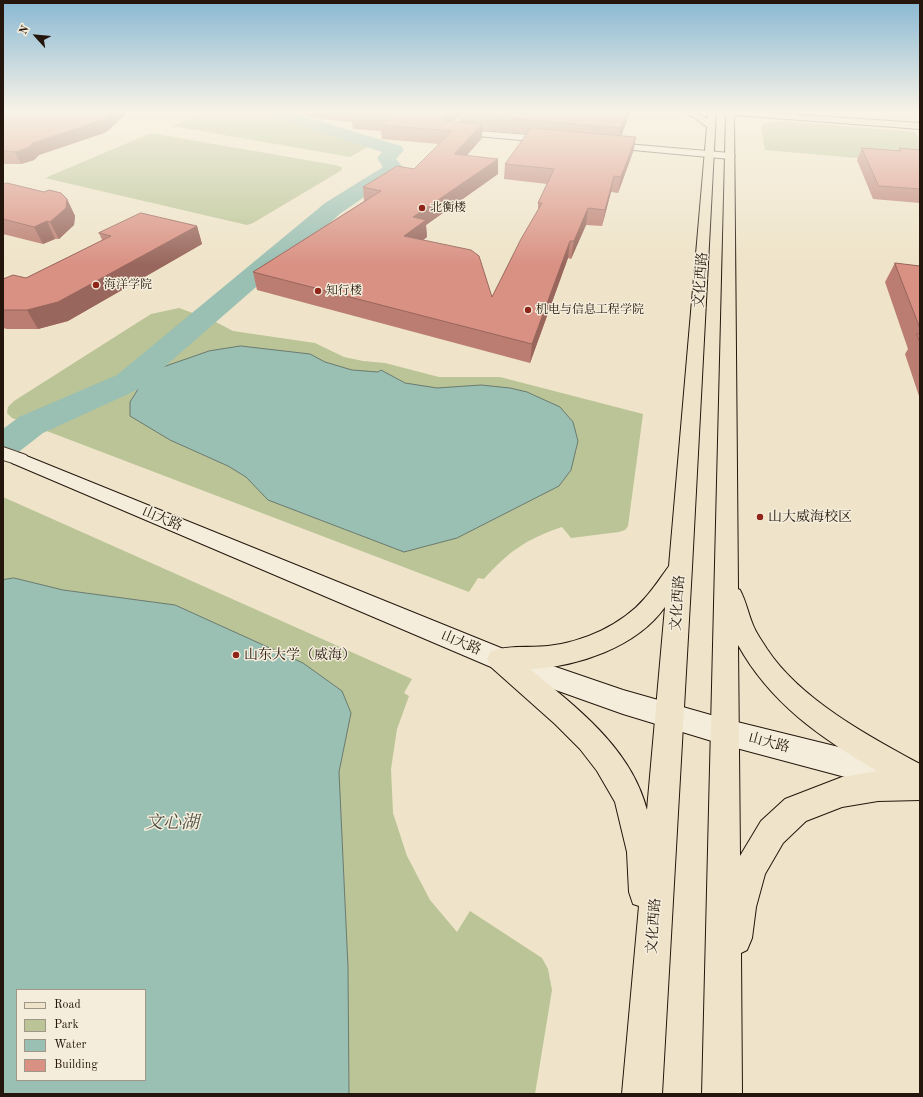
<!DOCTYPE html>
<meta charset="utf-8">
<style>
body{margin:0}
#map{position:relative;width:923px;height:1097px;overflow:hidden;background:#efe4c9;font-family:"Old Standard TT",serif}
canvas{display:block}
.frame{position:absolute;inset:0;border:4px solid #24160c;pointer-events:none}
.legend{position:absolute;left:16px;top:989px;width:130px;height:92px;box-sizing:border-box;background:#f5eddc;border:1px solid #a19789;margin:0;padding:5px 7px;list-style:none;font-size:12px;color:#24160c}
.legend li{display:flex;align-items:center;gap:8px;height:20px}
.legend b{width:20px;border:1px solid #a19789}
.north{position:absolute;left:16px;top:16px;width:40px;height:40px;-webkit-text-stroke:3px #f5eddc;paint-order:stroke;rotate:297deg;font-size:11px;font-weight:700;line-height:16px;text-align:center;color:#24160c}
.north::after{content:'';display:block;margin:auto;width:14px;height:18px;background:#24160c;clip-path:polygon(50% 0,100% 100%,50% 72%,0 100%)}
</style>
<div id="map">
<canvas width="923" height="1097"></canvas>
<div class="frame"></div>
<ul class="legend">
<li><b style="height:5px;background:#efe4c9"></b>Road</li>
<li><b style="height:11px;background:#bac496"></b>Park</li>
<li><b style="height:11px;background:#9abfb3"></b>Water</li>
<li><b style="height:11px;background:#d99183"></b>Building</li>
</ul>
<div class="north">N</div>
</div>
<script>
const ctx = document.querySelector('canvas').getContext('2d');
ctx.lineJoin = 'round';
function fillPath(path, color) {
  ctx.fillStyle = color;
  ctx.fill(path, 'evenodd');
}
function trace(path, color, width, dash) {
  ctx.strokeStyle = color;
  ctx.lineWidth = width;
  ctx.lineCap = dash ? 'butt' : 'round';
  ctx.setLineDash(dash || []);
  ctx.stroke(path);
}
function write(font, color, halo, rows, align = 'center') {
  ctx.font = font + ' "Old Standard TT","Noto Serif SC",serif';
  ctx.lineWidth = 3;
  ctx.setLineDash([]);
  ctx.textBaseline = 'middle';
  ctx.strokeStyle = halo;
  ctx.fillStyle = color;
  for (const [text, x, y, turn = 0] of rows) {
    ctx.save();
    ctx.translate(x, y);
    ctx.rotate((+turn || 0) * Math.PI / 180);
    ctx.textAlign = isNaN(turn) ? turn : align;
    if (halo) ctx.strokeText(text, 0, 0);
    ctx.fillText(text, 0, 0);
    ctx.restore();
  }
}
const green = new Path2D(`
 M204,112H263L369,146L350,157L172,126Z
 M775,121H788L915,132L920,140V153L892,161L765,150L761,127L765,123Z
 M151,133L335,165L341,167L342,168V170L253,223L247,225L45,178Z
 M179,308L212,320L233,331L315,343L344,357L363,361L385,363L439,377H500L643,414L628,526L625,530L619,532L571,538L562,527C526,539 508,552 484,579L478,578L469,592L31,425L12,418L7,413L8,407L14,401L151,314Z
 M3,497L412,679L404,693L409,696L397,729L391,769L393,813L407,856L430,900L457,932L470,911L542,958L548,969L552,990L535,1094H3ZM17,990H145V1080H17Z`);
const water = new Path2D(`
 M241,346L310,354L325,362L352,370L378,372L381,370L405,383L437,388L481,385L510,388L527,392L560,407L573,422L578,441L571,470L559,486L457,538L404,552L268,500L246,477L228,466L170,440L130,416V402L145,378L160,368L209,351Z
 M14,578L63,590L175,605L303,663L342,691L351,713L339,772L348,967L349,1094H3V580ZM17,990H145V1080H17Z`);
const river = new Path2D(`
 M266,112H290L401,146L404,150L396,159L404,168L401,172L341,213L139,389L43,433L16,454L3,458V429L19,417L117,375L325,203L383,167L377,158L382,152L268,115Z`);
const minor = new Path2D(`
 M463,112H472L455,129L553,137L558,140L553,143L445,133L444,131L445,129Z
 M604,142L730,153L735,156L730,159L601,147L599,145L601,143Z
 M3,447L26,455L29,459L26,463L19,465L3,460Z`);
const secondary = new Path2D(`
 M19,453L506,650L623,690L725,719L920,767V797L725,745L623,714L491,667L12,463L9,459L12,455Z`);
const primary = new Path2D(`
 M684,112H695L707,119L708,112H716L692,567L662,1094H622L639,906L633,904L629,892L627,852L615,802L597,771L580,749L555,724L491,667L487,659L491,651C509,645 529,648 548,646C583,642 622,625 645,598C654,588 661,577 669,566L707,127L695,118ZM665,607L647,810C631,748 577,708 530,669C577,667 637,647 665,607Z
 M723,112H760L920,123V129L734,115L738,589L740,590C746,601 748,613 753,625C756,633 762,641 767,649C800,699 868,736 920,764V800L878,801L842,807L806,821L783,843L765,874L756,907L752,938L747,950L741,953L742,1094H702L726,114ZM738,645C770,703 821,738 877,771L842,777L785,799L761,821L740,856Z`);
const wall = new Path2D(`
 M3,112L109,130L104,133L39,155L34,160L21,164H6L3,163Z
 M298,112H630L621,136L636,137L633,152L618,193L611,192L602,226L586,225L571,259L568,258L530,363L257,290L253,272L364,201L363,187L414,169L439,144L382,139L381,131L353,129L352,122L319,119ZM458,115V122L452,121ZM482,130L527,134L505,164L504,179L547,184L538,203V210L492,297L423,240L427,237L426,225L498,174L467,155L482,138Z
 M862,148L898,151L899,148L920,150V203L873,199L857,160Z
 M3,185L67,199L75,216L74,225L59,239H55L43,244L3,234Z
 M197,226L202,244L68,321L38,329H7L3,328V279L26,278L102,240L99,233Z
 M895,263L920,266V399L905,354L908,349L885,282Z`);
const shadedWall = new Path2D(`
 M112,112H128L109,130L104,133L39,155L34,160L21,164L15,152L33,143Z
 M447,112H461L443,130L442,117Z
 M627,112H630L619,142L621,128Z
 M482,124V138L455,169L454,154Z
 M636,137L633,152L618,193L621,177Z
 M498,159V174L426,225L427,237L405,254L404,236L413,217Z
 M614,176L611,192L602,226L605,210Z
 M67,199L75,216L74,225L59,239L50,222Z
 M588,208L586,225L571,259L574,241Z
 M47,221L55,239L43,244L34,227Z
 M197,226L202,244L68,321L38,329L27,310Z
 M570,241L568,258L530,363L532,344Z`);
const building = new Path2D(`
 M3,112H112L104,119L99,121L33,143L28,148L15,152L3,151Z
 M356,112H447L442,117L445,121L482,124L454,154L498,159L413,217L426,220L404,236L471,250L479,256L492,297L521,239L542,203H538L554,169L505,164L531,128L636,137L621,177L614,176L605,210L588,208L574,241H570L532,344L253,272L381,191L363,187L397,166L414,169L452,131L381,125L389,118L351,115Z
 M461,112H627L621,128L458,114Z
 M862,148L901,151L899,148L920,150V189L879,186Z
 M7,183L44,192L49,190L61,193L67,199L66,208L50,222L47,221L34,227L3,219V185Z
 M141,213L197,226L58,302L27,310H3V279L13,275L26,278L111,236L99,233Z
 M895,263L920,266V328Z
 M917,334H920V342Z`);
const markers = [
 [422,208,4,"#8f2418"],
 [96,285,4,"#8f2418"],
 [318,291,4,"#8f2418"],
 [528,310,4,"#8f2418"],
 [760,517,4,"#8f2418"],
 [236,655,4,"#8f2418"]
];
const farPoinames = [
 ["北衡楼",430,208],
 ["海洋学院",104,285],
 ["知行楼",326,291],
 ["机电与信息工程学院",536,310]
];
const streetNames = [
 ["文化西路",701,280,-86],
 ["山大路",162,519,23],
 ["文化西路",678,603,-86],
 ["山大路",461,643,23],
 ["山大路",769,743,15],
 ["文化西路",654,926,-86]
];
const poiNames = [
 ["山大威海校区",768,517],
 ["山东大学（威海）",244,655]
];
const nearWaternames = [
 ["文心湖",172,823]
];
fillPath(green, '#bac496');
fillPath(water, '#9abfb3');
trace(water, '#6b7b70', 1);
fillPath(river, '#9abfb3');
trace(minor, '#574a3b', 2);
trace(secondary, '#24160c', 2);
trace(primary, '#24160c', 2);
fillPath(minor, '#f5eddc');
fillPath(secondary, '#f5eddc');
fillPath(primary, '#efe4c9');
fillPath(wall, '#bb7d71');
fillPath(shadedWall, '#98665c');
fillPath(building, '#d99183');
trace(building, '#98665c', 1);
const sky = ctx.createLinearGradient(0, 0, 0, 265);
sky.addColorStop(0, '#89b8d3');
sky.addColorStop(0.42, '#f8f3e7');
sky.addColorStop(1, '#f8f3e700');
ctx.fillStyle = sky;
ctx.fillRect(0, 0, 923, 265);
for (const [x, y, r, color] of markers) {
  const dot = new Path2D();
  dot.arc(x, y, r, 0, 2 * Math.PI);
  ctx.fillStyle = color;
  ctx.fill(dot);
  trace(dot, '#f5eddc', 1.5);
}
write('12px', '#24160c', '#f5eddc', farPoinames, 'left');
write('14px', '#24160c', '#f5eddc', streetNames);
write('14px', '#24160c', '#f5eddc', poiNames, 'left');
write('italic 18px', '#4d5146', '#f5eddc', nearWaternames);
</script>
